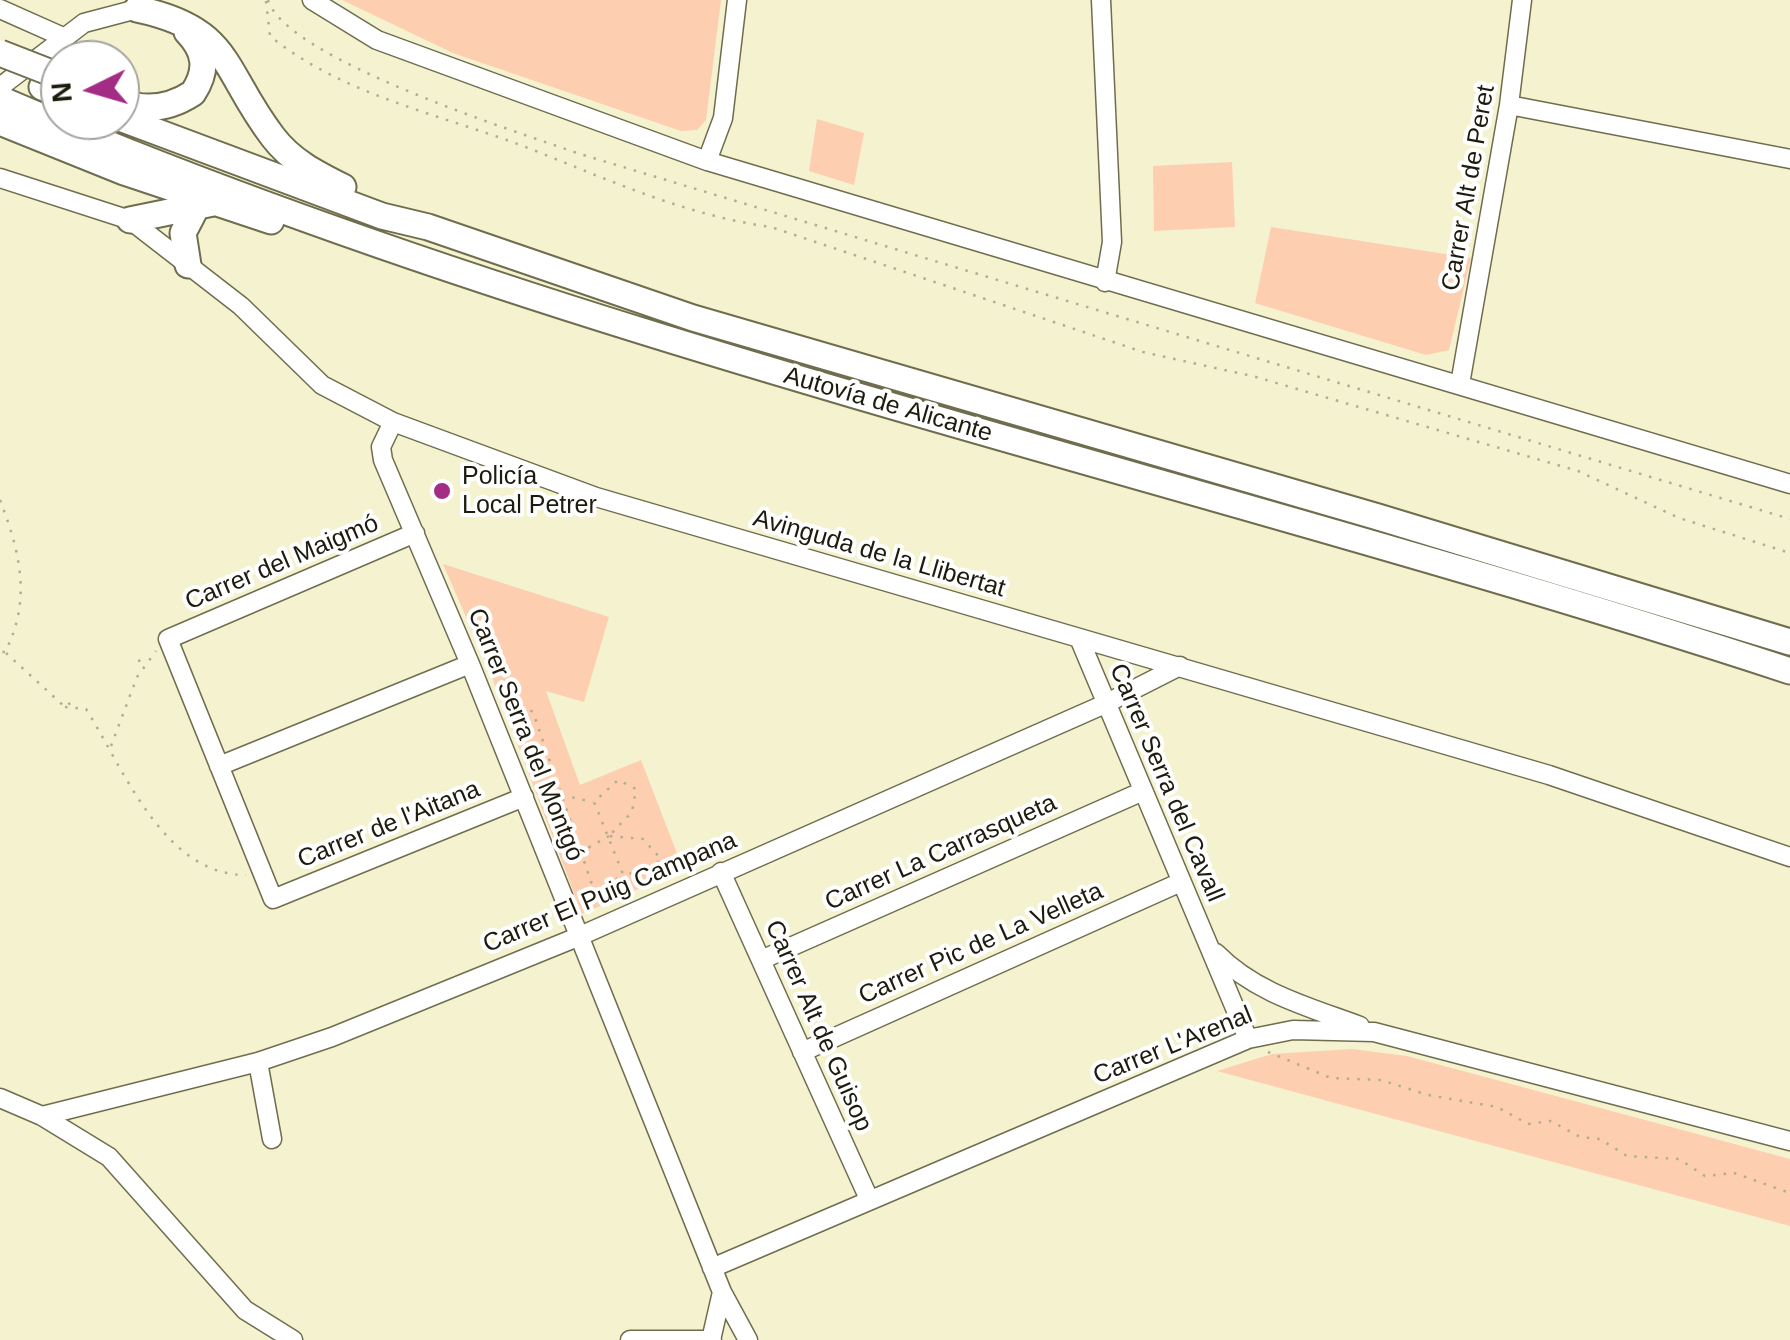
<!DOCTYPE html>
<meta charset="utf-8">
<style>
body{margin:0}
#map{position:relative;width:1790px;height:1340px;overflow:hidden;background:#f4f2cf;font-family:Arial,sans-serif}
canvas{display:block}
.north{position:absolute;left:40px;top:40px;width:100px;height:100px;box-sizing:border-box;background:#fff;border:2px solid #a4a49f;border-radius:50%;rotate:265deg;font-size:28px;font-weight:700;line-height:40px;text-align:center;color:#1c1b0e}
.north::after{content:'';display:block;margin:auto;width:35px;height:45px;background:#a32d85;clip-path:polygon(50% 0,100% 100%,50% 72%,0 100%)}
</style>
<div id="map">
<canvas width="1790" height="1340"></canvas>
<div class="north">N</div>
</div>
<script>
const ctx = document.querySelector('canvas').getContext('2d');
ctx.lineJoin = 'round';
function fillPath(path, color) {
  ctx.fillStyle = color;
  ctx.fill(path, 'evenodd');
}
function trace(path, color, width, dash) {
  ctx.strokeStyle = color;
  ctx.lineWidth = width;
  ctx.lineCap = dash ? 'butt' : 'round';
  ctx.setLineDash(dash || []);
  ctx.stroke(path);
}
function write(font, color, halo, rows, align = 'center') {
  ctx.font = font + ' Arial,sans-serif';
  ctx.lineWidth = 8;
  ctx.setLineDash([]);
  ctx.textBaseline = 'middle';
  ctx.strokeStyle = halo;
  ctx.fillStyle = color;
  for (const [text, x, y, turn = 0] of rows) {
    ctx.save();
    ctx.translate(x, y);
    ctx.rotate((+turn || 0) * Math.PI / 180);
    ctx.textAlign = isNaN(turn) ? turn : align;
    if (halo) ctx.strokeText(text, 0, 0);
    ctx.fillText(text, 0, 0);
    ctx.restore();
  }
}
const green = new Path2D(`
 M342,0H721L706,120L697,130L681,131L453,53Z
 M817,119L864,133L854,185L809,171Z
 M1232,162L1235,227L1154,231L1153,166Z
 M1271,227L1471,258L1449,350L1426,355L1255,303Z
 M443,564L609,617L584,702L546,691L580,785L641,760L683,869L582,914L490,672Z
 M1352,1049L1407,1056L1790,1159V1226L1217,1071L1272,1054Z`);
const path = new Path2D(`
 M268,0C286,59 518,132 580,154L1790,519
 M266,1L270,36C341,94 438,114 523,146C605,178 683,215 771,227L1143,352L1256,377L1578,471L1679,518L1790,553
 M0,500C20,552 32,600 5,652H0
 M6,653L65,707L73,701
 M138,661L148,659
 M502,700L510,699L533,712L581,852L568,858
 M65,707L86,709C123,767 163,875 246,875
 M111,746L137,677L156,651
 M562,795L593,802
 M609,836L581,852L591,882L603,890L623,874L594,802L618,780L636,789L632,812L609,836
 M610,836L643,839L661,859L648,872L625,874
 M1268,1052L1331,1078L1381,1080L1428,1095L1497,1107L1528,1124L1551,1121L1580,1137L1600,1139L1627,1156L1679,1159L1705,1176L1734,1173L1790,1193`);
const minor = new Path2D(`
 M312,0L377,40L707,161L1790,484
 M1101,0L1112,242L1105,282
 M0,9L63,37
 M0,87L84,23L137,9L142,3
 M1509,105L1790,159
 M707,161L723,118L737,0
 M0,178L130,220L241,306L322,385L393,422L596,497L1549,775L1790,857
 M1460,384L1509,105L1522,0
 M393,422L381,447L383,460L470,664L722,1292L748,1340
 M415,533L168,639L273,899L524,797
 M1079,638L1248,1039
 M219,766L470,664
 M721,872L869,1199
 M1216,953C1255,993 1309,1007 1360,1026
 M761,960L1141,792
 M802,1052L1181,882
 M258,1062L272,1139
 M0,1098L42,1116L109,1157L245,1310L293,1340
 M42,1116L258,1062L332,1037L580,936L1105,704L1180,666
 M712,1268L1248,1039L1293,1030L1374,1032L1790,1141
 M630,1340H712
 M711,1340L722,1292`);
const highway = new Path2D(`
 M137,9C233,29 222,71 273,137C291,161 317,174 343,187
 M42,87L60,94
 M0,99C577,347 1195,476 1790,671
 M120,101C146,112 170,108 193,93C208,70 206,52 187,32
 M120,118L382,216L428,227L693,318L1378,517L1790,642
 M0,122L124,172L271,221
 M130,220L213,203
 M188,265L183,233L196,208`);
const highwayBridge = new Path2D(`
 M0,53L54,74`);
const markers = [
 [442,491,10,"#a32d85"]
];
const streetNames = [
 ["Carrer Alt de Peret",1469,188,-80],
 ["Autovía de Alicante",888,405,16],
 ["Avinguda de la Llibertat",879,554,16],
 ["Carrer del Maigmó",282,563,-23],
 ["Carrer Serra del Montgó",525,735,68],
 ["Carrer Serra del Cavall",1166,783,67],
 ["Carrer de l'Aitana",389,825,-22],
 ["Carrer La Carrasqueta",941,853,-24],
 ["Carrer El Puig Campana",610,893,-23],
 ["Carrer Pic de La Velleta",981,944,-24],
 ["Carrer Alt de Guisop",818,1026,66],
 ["Carrer L'Arenal",1173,1046,-22]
];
const poiNames = [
 ["Policía",462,477],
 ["Local Petrer",462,506]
];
fillPath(green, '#fdceaf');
trace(minor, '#6f6d4e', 21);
trace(highway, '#6f6d4e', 29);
trace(path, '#afae92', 2.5, [2.5, 8]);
trace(minor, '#fff', 18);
trace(highway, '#fff', 25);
trace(highwayBridge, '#6f6d4e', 29, []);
trace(highwayBridge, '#fff', 25);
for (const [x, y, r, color] of markers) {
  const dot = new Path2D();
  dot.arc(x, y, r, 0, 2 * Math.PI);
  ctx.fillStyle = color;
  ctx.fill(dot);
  trace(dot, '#fff', 4);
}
write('25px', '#1c1b0e', '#fff', streetNames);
write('25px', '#1c1b0e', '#fff', poiNames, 'left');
</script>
